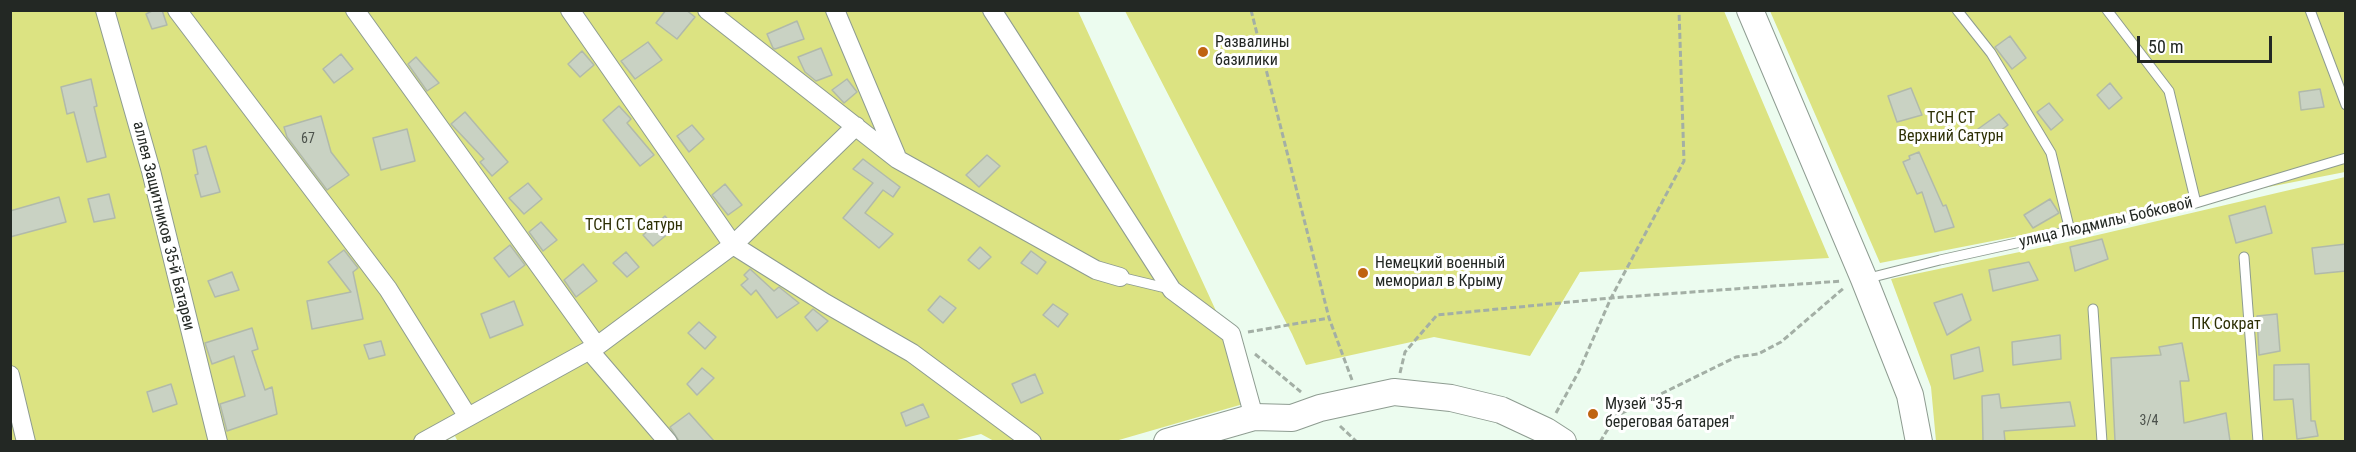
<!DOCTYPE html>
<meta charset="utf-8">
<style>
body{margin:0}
#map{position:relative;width:2356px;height:452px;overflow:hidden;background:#ecfcef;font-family:"Roboto Condensed",sans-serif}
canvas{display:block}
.frame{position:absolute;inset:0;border:12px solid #232824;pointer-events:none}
.scale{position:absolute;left:2137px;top:36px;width:135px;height:27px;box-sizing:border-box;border:3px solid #232824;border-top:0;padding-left:8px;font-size:18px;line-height:21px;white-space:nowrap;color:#232824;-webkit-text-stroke:4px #fff;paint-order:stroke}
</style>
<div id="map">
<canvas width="2356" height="452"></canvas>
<div class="frame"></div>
<div class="scale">50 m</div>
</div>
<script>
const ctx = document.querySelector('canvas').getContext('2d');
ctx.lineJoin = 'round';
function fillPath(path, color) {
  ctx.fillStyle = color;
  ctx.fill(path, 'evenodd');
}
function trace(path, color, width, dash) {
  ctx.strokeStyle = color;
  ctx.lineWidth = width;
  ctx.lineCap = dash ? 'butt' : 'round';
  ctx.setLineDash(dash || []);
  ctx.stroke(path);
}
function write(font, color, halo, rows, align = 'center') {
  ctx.font = font + ' "Roboto Condensed",sans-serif';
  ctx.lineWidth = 6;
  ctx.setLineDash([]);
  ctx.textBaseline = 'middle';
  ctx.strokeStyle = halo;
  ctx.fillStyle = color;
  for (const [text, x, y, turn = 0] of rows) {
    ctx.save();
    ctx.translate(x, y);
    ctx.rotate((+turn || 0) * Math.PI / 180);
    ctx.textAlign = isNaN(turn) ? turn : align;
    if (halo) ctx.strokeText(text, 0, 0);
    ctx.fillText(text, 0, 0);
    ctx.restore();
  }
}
const green = new Path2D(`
 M10,11H1078L1257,400L1112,442L994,441L981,434L949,442H458L455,436L444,442L11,441Z
 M1125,11H1724L1829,258L1580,272L1530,356L1434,337L1306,365L1292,334Z
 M1770,11H2345V172L1880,263Z
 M2345,177V441H1936L1931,387L1891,279L2072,241Z`);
const building = new Path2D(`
 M154,10H162L167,25L152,29L146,14Z
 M666,10H686L695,17L677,39L656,23Z
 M797,21L804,39L775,49L773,48L767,34Z
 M2010,36L2026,58L2012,69L1995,47Z
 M648,42L662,60L635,79L621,61Z
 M821,48L832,75L816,81L805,72L798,57Z
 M582,51L594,65L580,77L568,64Z
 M341,54L353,69L334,83L323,69Z
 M416,57L439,83L427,91L408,64Z
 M91,79L97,106L94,107L106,157L87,162L74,112L67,114L61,87Z
 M847,79L857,92L844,103L832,90Z
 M2110,83L2122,98L2109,109L2097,95Z
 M1911,88L1922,115L1897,122L1888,96Z
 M2320,89L2324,107L2301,110L2299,92Z
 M2049,103L2063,120L2051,130L2037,112Z
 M619,106L631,119L627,123L654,155L640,166L603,120Z
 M465,112L508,162L492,176L480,162L484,159L451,124Z
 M1999,114L2008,125L1980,146L1971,134Z
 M321,116L331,152L349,175L327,190L287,137L284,127Z
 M692,125L704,139L689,152L677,136Z
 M407,129L415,161L381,170L373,138Z
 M206,146L220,192L201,197L195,175L198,174L193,150Z
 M1919,152L1943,206L1946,205L1954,227L1935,232L1922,192L1917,194L1903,162L1910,159L1909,156Z
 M987,155L1000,166L979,187L966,175Z
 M863,159L900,187L893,197L883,190L865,213L893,234L879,248L843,218L873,183L853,169Z
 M528,183L542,199L524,214L509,198Z
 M725,184L742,205L728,215L712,195Z
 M109,194L115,218L94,222L88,199Z
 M59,197L66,222L10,237V211Z
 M2050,199L2059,213L2033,228L2024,215Z
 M2265,206L2272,233L2236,243L2229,216Z
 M665,216L675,228L653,246L643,235Z
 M541,222L557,240L543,251L529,232Z
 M2102,239L2108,259L2075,271L2070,247Z
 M2346,244V271L2315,274L2312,248Z
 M510,245L525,265L509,277L494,258Z
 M980,247L991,257L979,269L968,260Z
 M344,250L358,268L353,272L363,319L312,329L307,301L351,292L328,262Z
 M1031,251L1046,262L1037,274L1021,263Z
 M626,252L639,267L627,277L613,263Z
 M2029,262L2038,280L1993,291L1989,270Z
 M583,264L597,281L576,297L564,280Z
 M750,269L774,291L779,287L799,303L777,318L756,290L751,295L741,285L748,279L744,275Z
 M232,272L239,290L215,297L208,281Z
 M1962,294L1971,320L1947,335L1934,303Z
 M940,296L956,308L943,323L928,310Z
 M514,301L523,325L490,338L481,314Z
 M1053,304L1068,314L1058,327L1043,315Z
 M813,309L828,321L817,331L805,317Z
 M2277,314L2280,351L2259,355L2257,316Z
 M699,322L716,337L705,349L688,333Z
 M252,328L258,349L252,351L265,390L272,387L277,414L227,431L220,404L245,396L234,356L212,364L205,343Z
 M2060,335L2061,359L2013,365L2012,342Z
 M381,341L385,355L369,359L364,345Z
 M2182,343L2189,381H2180L2184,423L2226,413L2230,441H2115L2111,358L2161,355L2159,347Z
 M1979,347L1983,371L1954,379L1951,355Z
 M2309,364L2311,421H2315L2318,436L2297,439L2293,399L2274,400V365Z
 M702,368L714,378L697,395L687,384Z
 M1035,374L1043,393L1021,403L1012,384Z
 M171,384L177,404L153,412L147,392Z
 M1999,394L2001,408L2070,402L2075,426L2004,431L2005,441H1983L1982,396Z
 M923,404L929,417L906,426L901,413Z
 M689,413L714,441H679L670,427Z`);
const path = new Path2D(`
 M1251,10L1329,318L1352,380
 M1248,332L1329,318
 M1255,354L1301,392
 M1400,373L1405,352L1437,315L1611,298L1842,281
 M1556,413L1579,371L1611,298L1684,161L1679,10
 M1340,426L1357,442
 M1600,442L1616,416L1736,357L1758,354L1781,342L1845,287`);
const service = new Path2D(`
 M1957,10L1991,53L2051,153L2070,231
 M2107,10L2169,91L2196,203
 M2310,10L2346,105
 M2244,257L2258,442
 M1120,277L1170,289
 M1865,279L1940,260L2196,203L2346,158
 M2093,309L2102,442`);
const minor = new Path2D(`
 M105,10L151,171L218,442
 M177,10L388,289L468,417
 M355,10L597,346
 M570,10L733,245L825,303L912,353L1032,442
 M707,10L897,159L1096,270L1120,277
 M835,10L896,155
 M992,10L1172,290L1231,334L1254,417
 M589,350L668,442
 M10,375L26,442
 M423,442L597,346L733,245L856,126`);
const secondary = new Path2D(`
 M1750,10L1864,279L1910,395L1919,442
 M1167,442L1254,417L1292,418L1320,408L1394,392L1451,398L1501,410L1546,431L1563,442`);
const markers = [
 [1203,52,6,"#bf6311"],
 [1363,273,6,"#bf6311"],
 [1593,414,6,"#bf6311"]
];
const numberNames = [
 ["67",308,139],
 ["3/4",2149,421]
];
const poiNames = [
 ["Развалины",1215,43],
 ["базилики",1215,61],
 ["Немецкий военный",1375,264],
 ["мемориал в Крыму",1375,282],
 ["Музей \"35-я",1605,405],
 ["береговая батарея\"",1605,423]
];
const parkNames = [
 ["ТСН СТ",1951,119],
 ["Верхний Сатурн",1951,137],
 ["ТСН СТ Сатурн",634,226],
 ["ПК Сократ",2226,325]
];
const streetNames = [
 ["улица Людмилы Бобковой",2106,223,-13],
 ["аллея Защитников 35-й Батареи",163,226,76]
];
fillPath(green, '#dce382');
fillPath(building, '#c9d2c3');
trace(building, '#b1baaa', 1.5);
trace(service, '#8e9c91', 11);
trace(minor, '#8e9c91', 20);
trace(secondary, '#8e9c91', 28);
trace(path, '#a3afa5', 3, [6, 3]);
trace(service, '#fff', 9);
trace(minor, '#fff', 18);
trace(secondary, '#fff', 26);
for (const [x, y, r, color] of markers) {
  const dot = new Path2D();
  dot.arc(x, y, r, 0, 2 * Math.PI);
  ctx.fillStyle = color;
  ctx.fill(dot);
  trace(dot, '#fff', 2);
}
write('14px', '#4c524c', null, numberNames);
write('16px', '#232824', '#fff', poiNames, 'left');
write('16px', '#2d2f04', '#fff', parkNames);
write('16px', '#232824', '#fff', streetNames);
</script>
